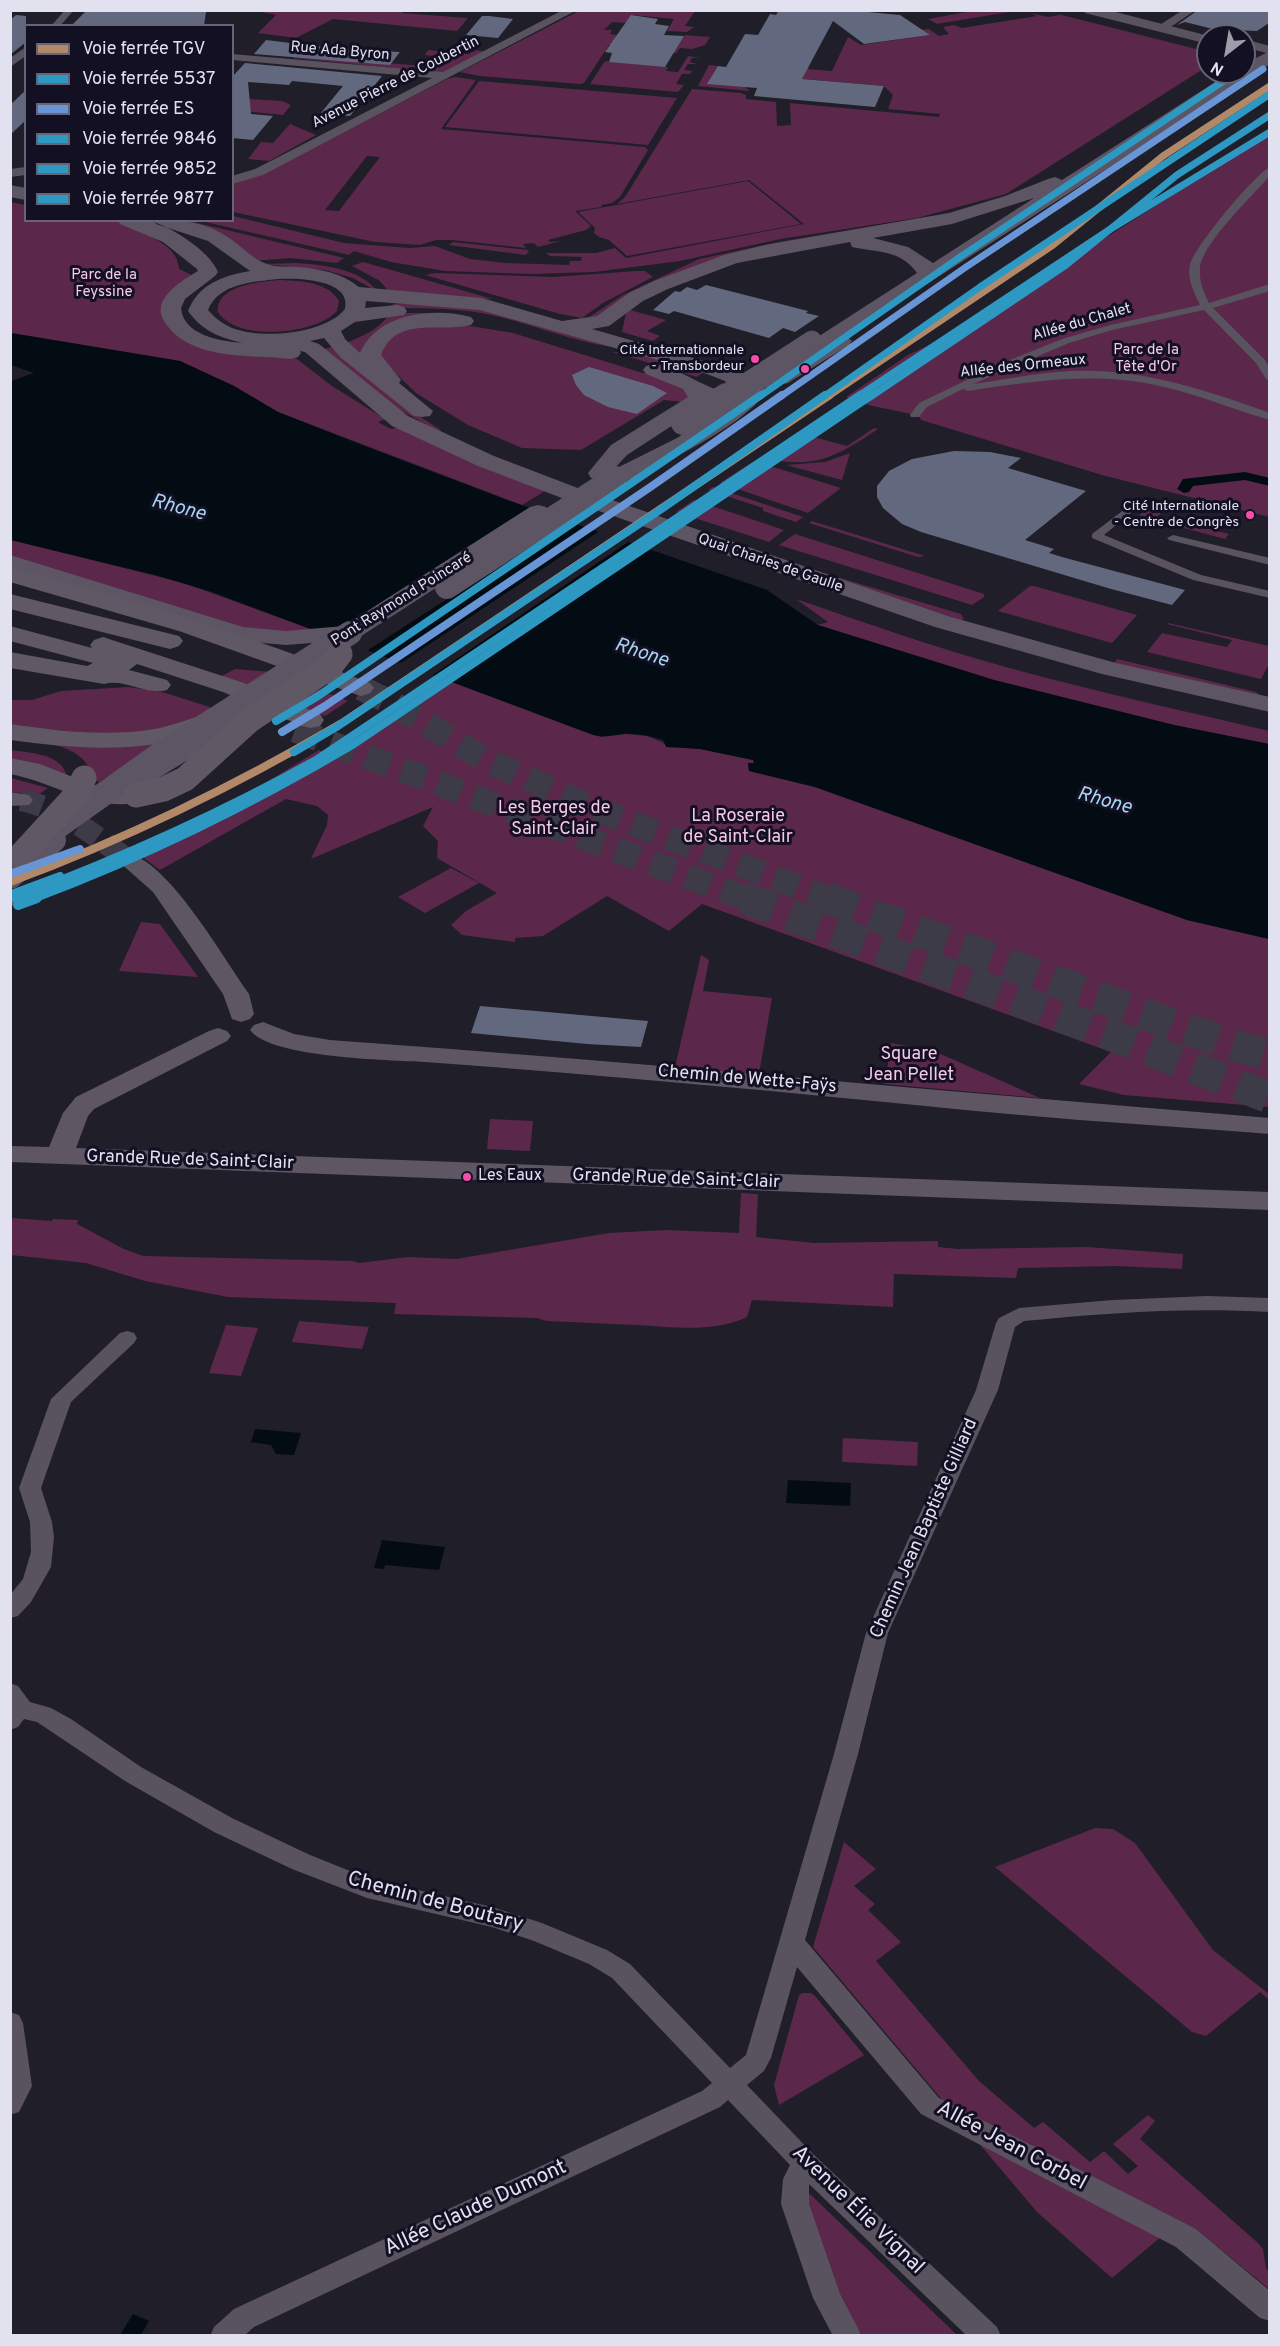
<!DOCTYPE html>
<meta charset="utf-8">
<style>
body{margin:0}
#map{position:relative;width:1280px;height:2346px;overflow:hidden;background:#201e29;font-family:Overpass,sans-serif}
canvas{display:block}
.frame{position:absolute;inset:0;border:12px solid #e2e1ef;pointer-events:none}
.legend{position:absolute;left:24px;top:24px;width:210px;height:198px;box-sizing:border-box;background:#131023;border:2px solid #666475;margin:0;padding:8px 10px;list-style:none;font-size:18px;color:#e2e1ef}
.legend li{display:flex;align-items:center;gap:12px;height:30px}
.legend b{width:30px;border:2px solid #666475}
.north{position:absolute;left:1196px;top:24px;width:60px;height:60px;box-sizing:border-box;background:#131023;border:2px solid #666475;border-radius:50%;rotate:211deg;font-size:16px;font-weight:700;line-height:24px;text-align:center;color:#e2e1ef}
.north::after{content:'';display:block;margin:auto;width:21px;height:27px;background:#9e9daa;clip-path:polygon(50% 0,100% 100%,50% 72%,0 100%)}
</style>
<div id="map">
<canvas width="1280" height="2346"></canvas>
<div class="frame"></div>
<ul class="legend">
<li><b style="height:8px;background:#b18969"></b>Voie ferrée TGV</li>
<li><b style="height:8px;background:#2d99c2"></b>Voie ferrée 5537</li>
<li><b style="height:8px;background:#6795d6"></b>Voie ferrée ES</li>
<li><b style="height:8px;background:#2d99c2"></b>Voie ferrée 9846</li>
<li><b style="height:8px;background:#2d99c2"></b>Voie ferrée 9852</li>
<li><b style="height:8px;background:#2d99c2"></b>Voie ferrée 9877</li>
</ul>
<div class="north">N</div>
</div>
<script>
const ctx = document.querySelector('canvas').getContext('2d');
ctx.lineJoin = 'round';
function fillPath(path, color) {
  ctx.fillStyle = color;
  ctx.fill(path, 'evenodd');
}
function trace(path, color, width, dash) {
  ctx.strokeStyle = color;
  ctx.lineWidth = width;
  ctx.lineCap = dash ? 'butt' : 'round';
  ctx.setLineDash(dash || []);
  ctx.stroke(path);
}
function write(font, color, halo, rows, align = 'center') {
  ctx.font = font + ' Overpass,sans-serif';
  ctx.lineWidth = 6;
  ctx.setLineDash([]);
  ctx.textBaseline = 'middle';
  ctx.strokeStyle = halo;
  ctx.fillStyle = color;
  for (const [text, x, y, turn = 0] of rows) {
    ctx.save();
    ctx.translate(x, y);
    ctx.rotate((+turn || 0) * Math.PI / 180);
    ctx.textAlign = isNaN(turn) ? turn : align;
    if (halo) ctx.strokeText(text, 0, 0);
    ctx.fillText(text, 0, 0);
    ctx.restore();
  }
}
const green = new Path2D(`
 M977,10L1015,11L937,24L928,19Z
 M347,11H403L402,13L468,18L457,31L333,19L296,38L258,33L276,15L257,11H344L342,13Z
 M579,11H695L685,26L694,27L687,32L667,31L674,19L632,15L626,23L612,22L604,30H612L610,34L618,35L625,46L609,45L584,83L580,84L479,76L460,72Z
 M1046,11L1208,52V66L1006,194L917,218L780,239L680,261L594,272L531,274L445,271L391,262L354,251L349,255L201,221L232,220L233,216L344,243L410,248L435,246L470,259L506,263L569,265L570,261H581L582,257L550,256L546,253H596L615,248L626,258L804,224L749,180L617,204L625,197L692,89L741,93L746,95V99L776,102L777,126L791,125L790,103L939,117L940,114L888,109L893,95L884,86L792,78L799,65L809,66L808,69L832,71L848,37L861,45L930,35L921,30L929,29L939,36L949,34L943,27L954,25L962,28L1037,16L1030,13L1048,17L1060,15Z
 M685,35L710,37L705,45L692,49L680,48L676,53L644,50L679,43Z
 M428,50L468,54L477,50L485,52L445,73L293,58L295,56L425,66L434,56L425,55Z
 M688,56L700,58H692L690,62L697,64H688L684,70L692,71L690,74H682L676,84L684,85L678,92L590,84L605,61L668,67L666,71L678,72Z
 M709,65L718,66L750,91L698,86Z
 M455,77L476,80L441,129L645,147L648,150L620,197L612,203L601,205L602,207L575,211L591,226L586,230L548,240L550,242L561,241L538,247L534,243L523,244L526,248L452,240H436L420,245L375,242L233,212L232,182L265,173L447,79ZM367,156L380,157L339,211L325,210Z
 M479,81L677,98L648,145L445,127Z
 M248,99L282,101L291,105L283,115L233,110Z
 M290,124L316,135L269,161L248,159L261,142L273,143Z
 M1269,134V517L1102,475L921,420L919,416C895,409 869,408 846,397L908,355L1000,311L1050,273Z
 M748,181L801,224L627,256L609,240L599,237L594,233L595,228L578,212Z
 M10,202L25,205L26,220C53,220 105,215 129,224C139,228 148,235 157,240C169,247 178,255 179,269L198,278L174,295L185,335L293,356L332,386L385,419L378,422L391,429L399,427L545,491L522,505L278,412L234,386L180,361L11,333Z
 M980,208L751,252L607,315L586,319L623,295L699,259L779,242Z
 M180,221H189L344,258L337,263L290,258L253,261L188,222Z
 M453,242L528,250L529,251L526,255L449,245Z
 M363,262L493,299H494L391,294L380,281L352,266Z
 M297,263C323,265 360,268 378,292L353,278L325,270L263,264Z
 M636,271H645L653,277L603,303L582,318L560,314L425,275L435,273L554,277Z
 M281,280C302,281 328,282 339,301L337,311C315,335 237,342 218,312C215,285 263,281 281,280Z
 M393,304H435L484,309L622,348C579,344 541,327 500,317C464,308 429,308 393,308Z
 M630,310L666,320L647,331L660,336L653,341L622,332L626,313Z
 M390,313H425L412,318L365,358L346,343C363,336 380,329 390,313Z
 M458,324L513,333L669,381L686,389L688,397L683,402L664,400L581,450L522,448L468,425L416,393L382,360L379,348L401,331L412,326Z
 M332,347C367,378 401,406 441,430L438,431L400,410L323,349Z
 M612,352L641,353L705,371L697,377Z
 M874,428L878,429C838,456 814,470 765,458L802,434L847,446Z
 M850,453L842,480L786,465L825,462Z
 M754,461L841,488L808,513L720,483Z
 M713,487L803,517L796,522L763,511V508L708,490Z
 M694,500L784,530L769,542L676,512Z
 M1149,506L1164,510L1158,516L1229,534L1225,539L1139,516Z
 M812,521L925,556L918,557L809,523Z
 M795,534L984,594V597L972,605L779,545Z
 M11,540L184,583L316,631L280,632L240,627L11,557Z
 M810,569L961,614L964,619L960,620Z
 M1030,586H1034L1137,615L1112,643L998,611Z
 M796,599C868,624 940,649 1013,669C1098,692 1184,711 1269,731V744L1174,725L994,680L817,625L828,622Z
 M1168,623L1269,646V664L1261,679L1147,652L1162,633L1227,647L1232,640L1167,624Z
 M1117,659L1256,692L1260,695L1114,663Z
 M235,669L272,672L348,701L325,716L220,677Z
 M441,678L601,737L625,734L647,736L671,746L700,749L753,760L754,763H748L749,771L815,787L1187,920L1269,939V1107L1124,1095L1079,1084L1111,1052L702,904L669,931L607,896L543,936L515,938V942L462,935L451,925L466,911L497,893L437,858L438,841L423,826L433,807L311,859L327,825L328,815L317,806L286,799L160,870L141,856L223,809L319,750L323,752Z
 M129,687L162,692L213,708L190,722L139,736L11,727L10,700H32L61,691Z
 M163,742L99,782L91,779C90,757 71,750 53,744Z
 M10,750C30,753 61,753 67,776L11,763Z
 M11,778L48,788L38,795L11,792Z
 M451,868L479,883L425,913L398,897Z
 M141,922L160,924L198,977L119,971Z
 M701,955L709,960L703,991L772,998L759,1074L675,1067Z
 M891,1043L934,1051L1040,1098L885,1084Z
 M490,1119L533,1121L530,1151L487,1149Z
 M741,1193L758,1194L756,1237L814,1243L938,1241V1247L958,1249L1087,1247L1183,1254L1182,1269L1117,1266L1018,1268L1016,1278L894,1274L893,1307L752,1300L747,1317C713,1333 672,1327 636,1325C606,1324 577,1322 547,1321L537,1318L394,1314L396,1303L228,1297L145,1281L86,1263L11,1255V1218L52,1221L53,1219L78,1220L77,1224L124,1249L143,1256L353,1261L359,1263L408,1257L456,1259L609,1233L666,1230L739,1233Z
 M299,1321L369,1327L362,1349L292,1342Z
 M226,1325L258,1328L241,1376L209,1373Z
 M843,1438L918,1442L917,1466L842,1462Z
 M1095,1828L1113,1829L1135,1843L1213,1950L1269,1994V2000L1260,1992L1206,2036L1192,2032L995,1867Z
 M844,1842L876,1869L854,1886L875,1904L868,1910L901,1942L876,1961L979,2081L1034,2128L1043,2122L1090,2162L1104,2151L1128,2174L1138,2166L1113,2144L1148,2115L1155,2121L1140,2139L1258,2243L1263,2249L1266,2268L1269,2272V2289L1196,2229L1175,2225L1112,2278L1037,2212L813,1947Z
 M803,1993H811L815,1996L864,2055L779,2105L774,2085L799,1995Z
 M810,2194L957,2335L864,2336C840,2315 817,2231 805,2198Z`);
const water = new Path2D(`
 M11,333L180,361L234,386L278,412L362,445L507,500L767,590L818,625L994,680L1174,725L1269,744V939L1187,920L815,787L749,771L748,763H754L753,760L700,749L666,747L663,740C650,736 636,733 623,734C613,735 604,738 593,735L212,592L155,575L11,540V381L34,373L11,365Z
 M255,1429L301,1433L294,1455L276,1454L271,1445L251,1442Z
 M788,1480L851,1483L850,1506L786,1503Z
 M382,1540L445,1547L439,1570L385,1565L384,1569L374,1568Z
 M133,2314L149,2321L141,2335H120Z`);
const pier = new Path2D(`
 M532,506L571,519L365,652L310,632L347,625Z
 M601,530L631,540L430,677L398,665Z`);
const canal = new Path2D(`
 M1245,472L1270,478V486L1245,480L1193,486L1189,492L1184,493L1177,489L1183,479Z`);
const building = new Path2D(`
 M87,10L181,12L183,11L206,12L204,26H71Z
 M779,10H846L900,15L930,35L864,44L833,21L802,79L884,86L875,107L754,96L757,88L707,84L718,66L726,67L745,34L758,35L770,14L776,15Z
 M1198,10H1269V23L1257,31L1213,29L1185,22L1177,25Z
 M16,15L26,16V42L10,55V20Z
 M631,15L658,19L655,24L669,26L664,35L684,36L665,67L609,62L612,53L605,52Z
 M482,16H489L513,19L498,38L466,35Z
 M266,40L332,48L400,52L390,65L254,54Z
 M245,63L382,76L350,116L320,114L343,86L292,81L289,85L248,82L251,114L273,116L253,140L232,138V77Z
 M26,90V120L10,135V105Z
 M706,285L808,311L806,313L819,316L795,332L783,328L769,338L674,311L669,314L653,310L675,291L680,292L687,287L697,290Z
 M589,367L653,386L667,393L637,414L608,407L584,395L576,385L572,375Z
 M954,451L990,452L1021,458L1008,468L1086,491L1025,540L1054,549L1049,553L1062,557L1185,590L1172,605L1111,589L921,532L902,524L883,508L877,497V486L889,471L912,459Z
 M480,1006L648,1021L641,1047L587,1044L471,1033Z`);
const secondaryTunnel = new Path2D(`
 M21,800C64,809 95,836 130,861`);
const trunkTunnelFar1 = new Path2D(`
 M361,688L392,703L484,759L597,810L830,899
 M295,730L748,899`);
const trunkTunnel = new Path2D(`
 M744,898L1119,1038L1270,1098
 M826,898L1194,1032L1270,1056`);
const pedestrian = new Path2D(`
 M65,10H74L60,26H51Z
 M1270,167V176C1252,196 1202,244 1200,268C1199,281 1203,291 1209,303L1270,284V291L1213,308L1264,359L1270,368V380L1266,379L1256,363L1204,310L1112,330L1069,343L973,384C1014,378 1055,369 1096,371C1156,373 1214,393 1270,413V420C1234,410 1200,395 1164,387C1098,371 1035,381 968,391L963,389L927,407L919,417H911L910,415L919,403L1000,364L1062,339L1110,325L1200,305C1194,292 1187,279 1190,265C1194,247 1254,175 1270,167Z
 M1138,499L1144,502L1142,504L1104,535L1201,575L1270,591V598L1193,580L1092,538V534Z
 M1173,535L1270,558V565L1169,540L1167,538Z`);
const minor = new Path2D(`
 M563,10H577L263,175L232,184V176L255,169L432,78L232,60V54L443,72Z
 M1183,10H1196L1166,30H1158V26Z
 M26,47V56L10,67V58Z
 M26,167V175L10,177V169Z
 M1207,1296L1270,1298V1312C1187,1307 1106,1313 1024,1321L1015,1327L998,1390L888,1633L858,1754L805,1940L939,2098L1196,2229L1270,2291V2321L1260,2318L1176,2247L921,2114L797,1967L771,2058L764,2071L747,2085L814,2155L997,2327L1001,2336H967L809,2184V2204L840,2294L862,2336H833L813,2298L781,2204L783,2179L790,2165L728,2100L720,2107L254,2327L244,2336H210L214,2327L234,2309L702,2091L712,2083L612,1978L589,1964L534,1941L492,1927L367,1898L292,1869L214,1832L125,1781L37,1722L24,1719L18,1727L10,1730V1683L18,1686L30,1702L51,1708L71,1719L141,1767L232,1818L310,1855L370,1879L492,1907L542,1923L607,1950L630,1964L730,2068L746,2055L834,1754L866,1633L976,1390L996,1323L999,1318L1019,1308L1113,1300Z
 M127,1331L134,1333L137,1338L134,1343L71,1402L41,1488L52,1522L54,1537L51,1567L31,1602L18,1616L10,1618V1595L23,1579L31,1552L30,1522L19,1488L51,1399L120,1333Z
 M10,2012L19,2015L23,2023L32,2086L19,2112L10,2115Z`);
const tertiary = new Path2D(`
 M1084,10H1108L1209,36L1208,44L1085,13Z
 M1244,39L1270,46V54L1244,47Z`);
const secondary = new Path2D(`
 M10,792L29,795L33,800L29,805L10,806Z
 M130,854C170,864 224,959 249,994L254,1014L250,1019L241,1022L232,1019L223,994L153,892L118,861L122,856Z
 M263,1022L294,1034L330,1040C644,1062 956,1093 1270,1118V1134C1168,1126 1067,1120 965,1110C785,1092 605,1075 425,1062C390,1060 270,1058 250,1030L254,1025Z
 M218,1028L227,1031L231,1036L227,1041L94,1109L88,1116L76,1148L1270,1192V1210L10,1162V1146L49,1147L63,1113L76,1097L209,1031Z`);
const primary = new Path2D(`
 M1270,51V64L846,336L852,341L849,345L788,383L764,388L766,392C740,429 664,462 623,483L615,485L607,483L604,478H591L588,473L611,445L688,397L683,389L646,374L643,370L646,366C667,360 697,384 716,389L720,393L716,397L627,455L613,470L677,438L740,397L744,390L727,387L725,381L707,374L480,310L366,301L365,308L397,305L404,307L407,311L404,315L355,322L341,331L345,339L360,353C377,313 433,307 471,317L474,321L471,325C440,333 396,315 381,355L401,380L399,383L433,411L430,416L422,417L414,416L340,357L324,338L310,341L319,344L408,416L494,456L583,490L951,617L1116,663L1270,697V712L1102,674L935,627L567,500L478,466L392,426L305,352L300,351L301,353L298,357L291,359C250,354 187,362 163,319C152,298 183,280 198,271L197,269L163,242L120,224L118,220C127,220 137,219 146,220C168,224 210,251 218,272L215,276L185,299L181,308C183,335 220,341 242,343C219,337 202,331 188,311C199,284 222,276 250,271L208,241L156,224L154,220C186,220 209,222 236,243C246,251 255,260 267,264C277,268 288,266 299,267C320,269 342,273 359,287L482,298L562,321L597,316L629,293L654,281L724,255L765,245L949,213L1005,196L1048,179L1055,177L1062,180L1231,72H1244V64ZM1034,198L933,263L908,247L873,238L952,224ZM850,242L852,247C878,253 900,249 917,273L813,340L810,344L815,349L775,374L754,377L721,366L592,329L609,326L643,301L668,289L737,263ZM278,279C297,278 352,279 345,309C325,334 264,339 235,329C224,325 216,319 208,310C219,283 253,282 278,279Z
 M10,185L26,188V200L10,197Z
 M538,505L546,507L549,512L546,517L358,638L350,640L286,645L241,641L10,570V555L243,627L286,631L344,626L530,507Z
 M234,714L243,716L246,721L243,726L152,782L143,785L134,782L130,777L134,772L225,716Z`);
const trunk = new Path2D(`
 M10,568C133,598 252,637 370,683L374,688L370,693L361,696L352,693L179,631L10,582Z
 M10,594L179,636L183,641L179,646L170,649L10,609Z
 M10,626L92,648L90,645L94,640L103,637L112,640L241,682L320,714L324,720L320,726L311,728L302,726L223,692L137,664L129,670L167,680L171,685L167,690C146,696 125,678 104,684L10,668V652L87,666L93,663L10,641Z
 M204,715L213,717L217,723C211,732 195,735 185,738C126,753 70,748 10,740V724C58,731 107,737 155,729C172,726 187,719 204,715Z
 M10,758L40,764L93,785L146,789L149,795L146,801C93,814 58,783 10,774Z`);
const railFar1 = new Path2D(`
 M22,899L78,878L132,853`);
const rail = new Path2D(`
 M10,904L26,898`);
const primaryBridgeFar1 = new Path2D(`
 M724,397L812,340`);
const primaryBridge = new Path2D(`
 M683,423L726,395
 M447,587L615,478
 M49,833L160,754L350,633
 M10,877L54,840`);
const trunkBridge = new Path2D(`
 M136,795L164,789L185,779L250,720L330,667L340,654
 M21,855L75,796L84,778`);
const rail1Far1 = new Path2D(`
 M827,397L1053,245L1163,156L1270,86`);
const rail1 = new Path2D(`
 M10,882C126,839 235,786 342,723L830,395`);
const rail2Far1 = new Path2D(`
 M823,397L980,287L1270,94`);
const rail2 = new Path2D(`
 M294,752L338,726L663,508L825,395
 M14,893L60,876`);
const rail3Far1 = new Path2D(`
 M780,397L966,267L1263,69`);
const rail3 = new Path2D(`
 M282,732L325,706L649,488L782,395
 M10,874L80,849`);
const rail4Far2 = new Path2D(`
 M870,397L1066,265L1177,175L1270,115`);
const rail4Far1 = new Path2D(`
 M33,899C145,857 251,805 354,744L872,395`);
const rail4 = new Path2D(`
 M18,905L37,898`);
const rail5Far1 = new Path2D(`
 M857,397L1109,230L1270,132`);
const rail5 = new Path2D(`
 M14,898C118,859 219,814 316,760L860,395`);
const rail6Far1 = new Path2D(`
 M759,397L960,257L1237,72`);
const rail6 = new Path2D(`
 M276,721L318,696L761,395`);
const markers = [
 [755,359,5,"#f54da8"],
 [805,369,5,"#f54da8"],
 [1250,515,5,"#f54da8"],
 [467,1177,5,"#f54da8"]
];
const farBusnames = [
 ["Cité Internationnale",744,351],
 ["- Transbordeur",744,367],
 ["Cité Internationale",1239,507],
 ["- Centre de Congrès",1239,523]
];
const farStreetnames = [
 ["Rue Ada Byron",340,52,5],
 ["Avenue Pierre de Coubertin",396,83,-27],
 ["Allée du Chalet",1082,323,-16],
 ["Allée des Ormeaux",1023,367,-6],
 ["Quai Charles de Gaulle",770,564,19],
 ["Pont Raymond Poincaré",402,600,-32]
];
const farParknames = [
 ["Parc de la",104,276],
 ["Feyssine",104,293],
 ["Parc de la",1146,351],
 ["Tête d'Or",1146,368]
];
const busNames = [
 ["Les Eaux",478,1177]
];
const parkNames = [
 ["Les Berges de",554,809],
 ["Saint-Clair",554,830],
 ["La Roseraie",738,817],
 ["de Saint-Clair",738,838],
 ["Square",909,1055],
 ["Jean Pellet",909,1076]
];
const streetNames = [
 ["Chemin de Wette-Faÿs",747,1080,5],
 ["Grande Rue de Saint-Clair",190,1161,2],
 ["Grande Rue de Saint-Clair",676,1180,2],
 ["Chemin Jean Baptiste Gilliard",925,1529,-66]
];
const waterNames = [
 ["Rhone",178,509,15],
 ["Rhone",641,654,18],
 ["Rhone",1104,802,16]
];
const nearStreetnames = [
 ["Chemin de Boutary",435,1903,15],
 ["Allée Jean Corbel",1011,2147,28],
 ["Allée Claude Dumont",476,2209,-25],
 ["Avenue Élie Vignal",857,2211,44]
];
fillPath(green, '#5b284b');
fillPath(water, '#040c13');
fillPath(pier, '#201e29');
fillPath(canal, '#040c13');
fillPath(building, '#62697e');
trace(secondaryTunnel, '#3d3b47', 22, [22, 10]);
trace(trunkTunnelFar1, '#3d3b47', 25, [25, 13]);
trace(trunkTunnel, '#3d3b47', 32, [32, 16]);
fillPath(pedestrian, '#59525f');
fillPath(minor, '#59525f');
fillPath(tertiary, '#59525f');
fillPath(secondary, '#5f5664');
fillPath(primary, '#5d5563');
fillPath(trunk, '#615866');
trace(railFar1, '#5e5a64', 4);
trace(rail, '#5e5a64', 4.5);
trace(primaryBridgeFar1, '#5d5563', 19);
trace(primaryBridge, '#5d5563', 24);
trace(trunkBridge, '#615866', 25);
trace(rail1Far1, '#b18969', 7);
trace(rail1, '#b18969', 8);
trace(rail2Far1, '#2d99c2', 7);
trace(rail2, '#2d99c2', 8);
trace(rail3Far1, '#6795d6', 7);
trace(rail3, '#6795d6', 8);
trace(rail4Far2, '#2d99c2', 7);
trace(rail4Far1, '#2d99c2', 8);
trace(rail4, '#2d99c2', 10);
trace(rail5Far1, '#2d99c2', 7);
trace(rail5, '#2d99c2', 8);
trace(rail6Far1, '#2d99c2', 7);
trace(rail6, '#2d99c2', 8);
for (const [x, y, r, color] of markers) {
  const dot = new Path2D();
  dot.arc(x, y, r, 0, 2 * Math.PI);
  ctx.fillStyle = color;
  ctx.fill(dot);
  trace(dot, '#131023', 2);
}
write('14px', '#e2e1ef', '#131023', farBusnames, 'right');
write('15px', '#e2e1ef', '#131023', farStreetnames);
write('15px', '#f8c9e4', '#131023', farParknames);
write('16px', '#e2e1ef', '#131023', busNames, 'left');
write('18px', '#f8c9e4', '#131023', parkNames);
write('18px', '#e2e1ef', '#131023', streetNames);
write('italic 20px', '#a5d4f1', '#131023', waterNames);
write('21px', '#e2e1ef', '#131023', nearStreetnames);
</script>
